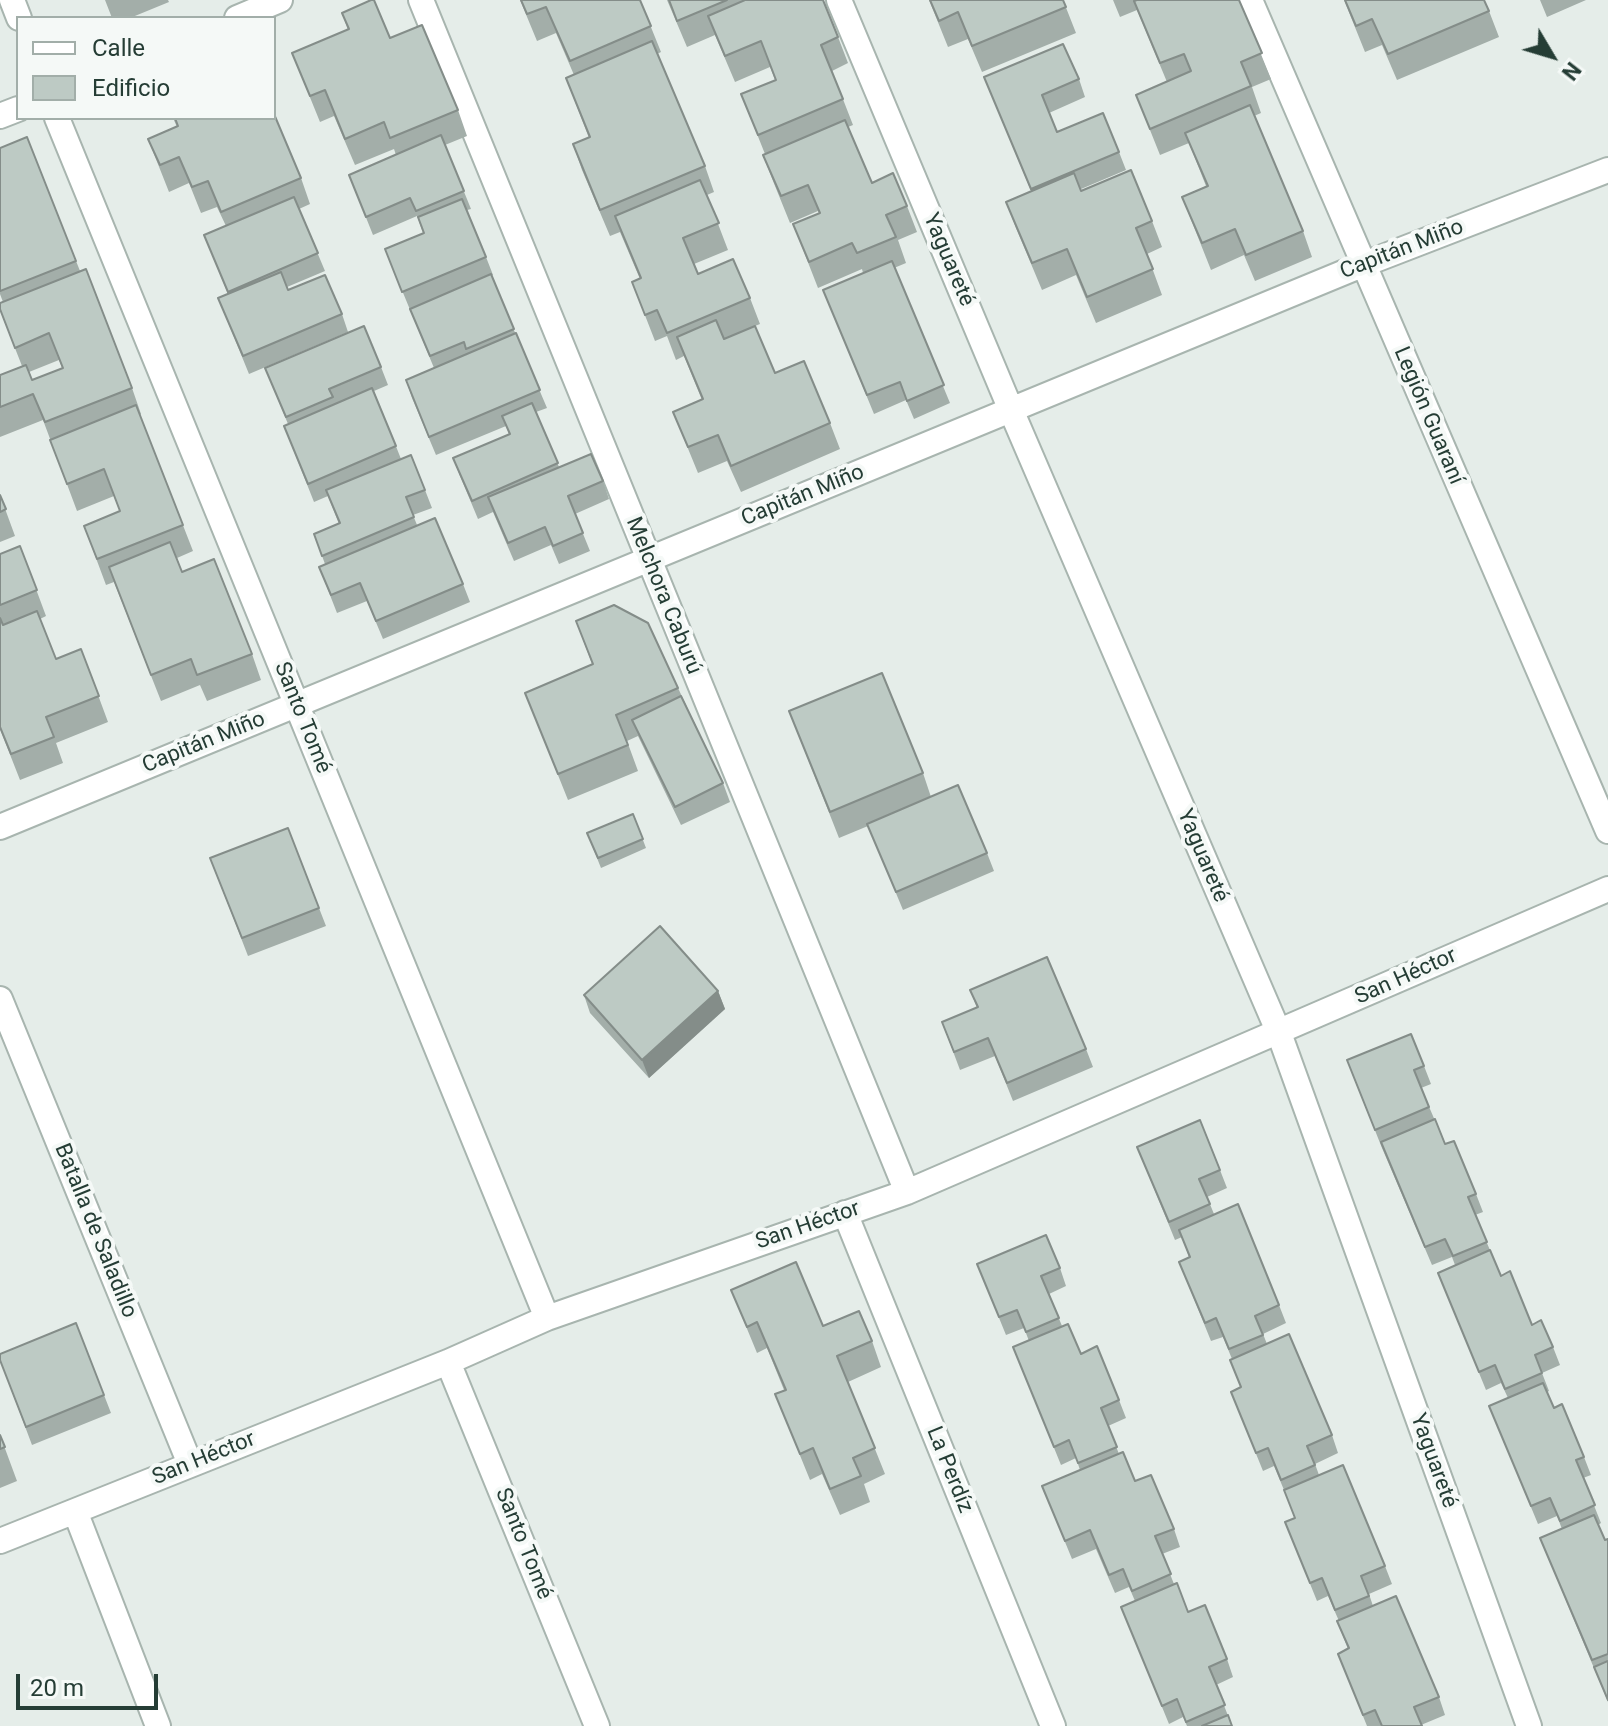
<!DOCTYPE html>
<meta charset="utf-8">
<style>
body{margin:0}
#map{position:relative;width:1608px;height:1726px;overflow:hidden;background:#e5ede9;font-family:Roboto,sans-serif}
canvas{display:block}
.legend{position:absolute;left:16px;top:16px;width:260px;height:104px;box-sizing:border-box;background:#f5f9f7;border:2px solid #a2aea9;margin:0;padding:10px 14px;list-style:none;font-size:24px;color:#253d35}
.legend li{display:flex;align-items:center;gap:16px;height:40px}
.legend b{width:40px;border:2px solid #a2aea9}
.north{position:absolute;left:1512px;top:16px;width:80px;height:80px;-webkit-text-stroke:6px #f5f9f7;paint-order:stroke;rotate:128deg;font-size:22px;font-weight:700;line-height:32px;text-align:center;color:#253d35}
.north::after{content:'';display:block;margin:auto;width:28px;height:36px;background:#253d35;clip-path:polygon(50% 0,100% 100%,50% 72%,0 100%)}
.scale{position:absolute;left:16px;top:1674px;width:142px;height:36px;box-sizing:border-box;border:4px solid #253d35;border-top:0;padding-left:10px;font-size:24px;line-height:28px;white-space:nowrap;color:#253d35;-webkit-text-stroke:6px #f5f9f7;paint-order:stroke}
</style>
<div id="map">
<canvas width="1608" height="1726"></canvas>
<ul class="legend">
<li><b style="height:10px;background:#fff"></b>Calle</li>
<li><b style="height:22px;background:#bdcac4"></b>Edificio</li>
</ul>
<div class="north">N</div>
<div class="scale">20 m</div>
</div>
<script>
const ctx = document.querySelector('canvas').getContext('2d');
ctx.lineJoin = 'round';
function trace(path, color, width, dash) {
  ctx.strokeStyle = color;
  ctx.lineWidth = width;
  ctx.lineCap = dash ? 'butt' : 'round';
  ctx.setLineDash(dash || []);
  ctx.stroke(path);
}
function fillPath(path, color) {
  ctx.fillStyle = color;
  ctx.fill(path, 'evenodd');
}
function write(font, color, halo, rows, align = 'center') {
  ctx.font = font + ' Roboto,sans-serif';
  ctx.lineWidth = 8;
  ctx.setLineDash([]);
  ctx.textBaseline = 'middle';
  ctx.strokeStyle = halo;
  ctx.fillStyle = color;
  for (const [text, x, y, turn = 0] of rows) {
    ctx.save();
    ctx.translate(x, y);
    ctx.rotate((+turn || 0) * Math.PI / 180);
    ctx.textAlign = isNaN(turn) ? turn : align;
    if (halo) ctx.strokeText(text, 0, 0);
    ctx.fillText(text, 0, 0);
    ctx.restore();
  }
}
const minor = new Path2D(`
 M12,0L19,18
 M421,0L907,1192
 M839,0L1011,410L1279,1033L1529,1726
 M1250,0L1608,831
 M237,18L280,0
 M0,116L18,109
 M57,118L547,1318
 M0,827L1362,265L1608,170
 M0,999L190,1464
 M845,1213L1053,1726
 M448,1362L597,1726
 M75,1511L158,1726
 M0,1541L448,1362L547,1318L907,1192L1608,889`);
const wall = new Path2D(`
 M105,0H168L169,2L130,18H112Z
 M520,0H640L661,52L657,54L705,166L714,192L707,195L728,250L694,264L698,274L750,298L760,324L755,326L775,373L830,423L840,449L741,492L727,461L698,473L673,412L702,400L684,356L676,360L667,336L655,341L632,282L640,279L620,232L610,236L582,170L573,144L589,138L566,78L574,75L556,33L537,41Z
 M667,0H802L838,37L848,63L832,71L853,125L848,127L872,183L907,206L917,232L898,240L906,263L894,268L950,403L914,419L906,400L874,414L823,290L863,273L862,269L818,288L793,224L819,213L818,211L790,223L773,181L763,155L765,154L741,94L775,80L770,67L735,82L715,35L687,47Z
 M929,0H1063L1076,33L982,72L968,39L948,47Z
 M1113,0H1239L1271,79L1252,87L1261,113L1254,116L1303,231L1312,257L1255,281L1244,255L1211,270L1182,197L1206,186L1189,143L1160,155L1136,95L1167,82L1137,10L1120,17Z
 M1344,0L1489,11L1499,37L1397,80L1382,45L1365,52Z
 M1540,0H1586L1547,17Z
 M342,13L390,38L458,110L467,136L445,145L471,209L467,210L486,257L493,275L491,276L547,408L536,412L559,467L603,481L609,499L575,514L590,551L559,564L551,545L514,561L493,512L478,519L460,476L453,458L509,434L506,426L436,455L412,398L406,380L434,368L385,249L423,233L417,216L373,235L349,175L396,155L394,149L355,165L334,116L320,122L292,53L348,30Z
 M984,77L1079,79L1085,97L1049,113L1057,132L1119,152L1126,170L1081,189V191L1152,221L1162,247L1147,254L1162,295L1096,323L1076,275L1042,290L1016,228L1006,202L1031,191Z
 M173,118H274L301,178L310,204L299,209L325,271L287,287L288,290L342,314L348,332L249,374L218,298L228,294L204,235L226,226L217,207L201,213L189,183L169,192L148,139L177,127Z
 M27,137L80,271L132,388L141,414L140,415L193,551L177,558L182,572L252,654L261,680L207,701L200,685L161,701L114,582L106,585L84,526L120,512L114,496L77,511L43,420L0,437V375L22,366L0,310L3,302L0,294V148ZM59,360L62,368L32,380L29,372Z
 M381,367L388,385L374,391L401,459L425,490L432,508L413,515L417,525L463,584L470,602L383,639L367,601L337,613L319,567L325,564L314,534L339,524L328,496L314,502L291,444L284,426L288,424L265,368Z
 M0,495L15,536L0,542Z
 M20,546L46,616L40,619L56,659L81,649L108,722L56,743L63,763L20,780L0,729V554Z
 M576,621L678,688L723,783L730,802L681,825L638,736L627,741L638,771L568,800L525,693L592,664Z
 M789,711L923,773L931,797L987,853L994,871L903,910L868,826L839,838Z
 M633,814L646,848L601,868L587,833Z
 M217,876L319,908L326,926L248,956Z
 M970,990L1086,1049L1093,1067L1013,1101L995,1056L960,1070L942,1022L977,1008Z
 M718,991L725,1009L649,1078L590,1013L584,995Z
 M1347,1060L1424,1066L1431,1084L1421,1088L1445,1144L1476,1194L1483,1212L1475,1215L1501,1276L1532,1325L1553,1347L1560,1365L1542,1373L1549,1391L1547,1392L1554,1408L1584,1457L1591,1475L1583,1478L1601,1523L1598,1525L1605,1540L1608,1539V1702L1540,1538L1562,1529L1557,1516L1538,1524L1489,1406L1508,1398L1501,1383L1486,1390L1438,1273L1455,1265L1452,1257L1432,1265L1382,1148Z
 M1137,1147L1220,1170L1227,1188L1207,1197L1214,1214L1279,1305L1286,1323L1263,1334L1267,1344L1332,1435L1338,1453L1315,1464L1319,1475L1385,1566L1392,1584L1369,1594L1373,1606L1439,1697L1445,1715L1421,1725L1422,1726H1367L1338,1654L1348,1649L1337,1621H1339L1328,1596L1317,1601L1285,1522L1295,1518L1284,1490L1274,1466L1263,1471L1231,1392L1241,1388L1230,1360L1232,1359L1223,1337L1211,1341L1179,1262L1189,1257L1182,1237L1175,1240Z
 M977,1264L1060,1268L1066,1286L1049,1294L1062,1326L1081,1354L1119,1400L1126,1418L1108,1426L1119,1454L1135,1481L1174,1529L1180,1547L1162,1554L1174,1584L1188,1612L1227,1659L1233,1677L1216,1685L1232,1726H1187L1183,1717L1169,1724L1121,1607L1135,1601L1129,1587L1115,1593L1096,1549L1072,1559L1042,1486L1080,1470L1076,1458L1061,1465L1013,1347L1029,1341L1024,1328L1006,1335Z
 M731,1290L823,1326L872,1341L881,1367L848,1382L885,1474L864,1484L870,1502L840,1515L822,1474L810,1480L775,1394L784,1390L767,1348L757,1353Z
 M76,1323L111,1413L32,1445L0,1360Z
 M0,1435L17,1481L0,1488Z`);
const shadedWall = new Path2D(`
 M718,991L725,1009L649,1078L642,1060Z`);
const building = new Path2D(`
 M371,0H374L390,38L422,25L458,110L390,138L384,122L345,139L325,90L310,96L292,53L349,29L342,13Z
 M521,0H640L651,26L570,61L546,7L527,14Z
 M669,0H727L677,21Z
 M745,0H823L838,37L821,45L843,99L758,135L741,94L776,80L761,41L725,56L708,16Z
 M930,0H1063L1066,7L972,46L958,12L939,21Z
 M1137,0H1239L1262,53L1241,62L1251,86L1150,129L1136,95L1191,71L1184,54L1160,63L1134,1Z
 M1345,0H1484L1489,11L1388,54L1372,19L1356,26Z
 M652,41L705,166L600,210L573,144L590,137L566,78Z
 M1063,44L1079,79L1042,95L1057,132L1103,113L1119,152L1031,189L984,77Z
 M1250,105L1303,231L1246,255L1235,229L1202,243L1182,197L1208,186L1185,133Z
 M274,114L301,178L221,212L208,181L192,187L179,157L160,165L148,139L178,126L175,118H274Z
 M845,120L872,183L893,173L907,206L886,215L896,237L857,253L852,243L809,262L793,224L820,213L808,185L781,196L763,155Z
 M441,135L464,191L416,211L410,198L366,217L349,175Z
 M27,137L76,261L0,291V148Z
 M1131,170L1152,221L1136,228L1153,269L1087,297L1067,249L1032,263L1006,202L1074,173L1081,191Z
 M700,180L719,223L683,238L698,274L733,259L750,298L667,333L657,310L645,315L632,282L641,278L615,216Z
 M294,197L318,253L228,292L204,235Z
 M462,199L486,257L402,292L385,249L424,233L418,217Z
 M892,261L944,385L907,401L900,382L867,395L823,290Z
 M86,269L132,388L45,422L33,394L0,407V375L26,365L32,380L63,368L49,333L15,348L0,309V303Z
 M281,272L288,290L325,275L342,314L243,356L218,298Z
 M491,274L514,329L466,349L464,342L430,356L410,309Z
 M716,320L724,339L755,326L775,373L804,361L830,423L731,466L718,435L688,447L673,412L703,399L677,337Z
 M364,326L381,367L329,389L333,397L286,417L265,368Z
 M516,333L540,390L429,437L406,380Z
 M372,388L396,446L308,484L284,426Z
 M532,403L558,463L472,501L453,458L510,434L502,416Z
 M136,405L183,525L97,559L84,526L120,511L104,469L67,484L50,440Z
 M591,454L603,481L568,496L583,533L553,546L545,527L508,543L488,497Z
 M411,455L425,490L406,497L414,517L322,556L314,534L340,523L326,490Z
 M0,495L6,509L0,512Z
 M435,518L463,584L376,621L360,583L331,595L319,567Z
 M170,542L182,572L214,559L252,654L197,675L191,659L151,675L109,567Z
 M20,546L37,590L0,605V554Z
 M614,605L648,623L678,688L616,715L628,745L558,774L525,693L593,664L576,621Z
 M37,611L56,659L81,649L99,696L46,717L54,737L11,754L0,727V618L3,625Z
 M882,673L923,773L830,812L789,711Z
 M681,696L723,783L675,807L632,720Z
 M958,785L987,853L896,892L867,824Z
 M633,814L643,839L598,858L587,833Z
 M288,828L319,908L242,938L210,858Z
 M660,926L718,991L642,1060L584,995Z
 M1047,957L1086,1049L1007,1083L988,1038L954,1052L942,1022L978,1007L970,990Z
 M1411,1034L1424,1066L1414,1070L1429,1107L1375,1130L1347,1060Z
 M1435,1119L1445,1144L1454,1141L1476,1194L1468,1197L1487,1242L1453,1256L1445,1239L1425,1247L1381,1142Z
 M1200,1120L1220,1170L1199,1179L1210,1204L1169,1222L1137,1147Z
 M1238,1204L1279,1305L1255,1316L1263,1335L1229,1349L1216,1318L1205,1323L1179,1262L1190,1257L1179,1230Z
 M1046,1235L1060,1268L1041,1276L1059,1318L1026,1332L1017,1310L999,1317L977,1264Z
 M1490,1250L1501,1276L1510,1271L1532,1325L1541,1320L1553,1347L1535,1355L1542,1373L1505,1389L1495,1365L1479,1372L1438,1273Z
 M796,1262L823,1326L859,1311L872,1341L837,1356L875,1448L853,1458L861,1476L830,1489L813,1448L800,1454L775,1394L786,1390L757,1322L747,1327L731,1290Z
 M76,1323L104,1395L26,1427L0,1360V1354Z
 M1068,1324L1081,1354L1097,1346L1119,1400L1101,1408L1117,1447L1078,1463L1069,1440L1054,1447L1013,1347Z
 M1289,1334L1332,1435L1307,1446L1315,1465L1281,1480L1268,1448L1256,1453L1231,1392L1241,1387L1230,1360Z
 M1543,1383L1554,1408L1562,1404L1584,1457L1576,1460L1595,1505L1560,1521L1550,1498L1531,1506L1489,1406Z
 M0,1435L5,1447L0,1449Z
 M1123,1452L1135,1481L1151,1475L1174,1529L1155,1536L1171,1574L1132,1591L1123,1569L1109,1575L1090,1530L1065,1541L1042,1486Z
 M1343,1465L1385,1566L1361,1576L1369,1596L1335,1610L1322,1578L1310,1583L1285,1522L1295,1518L1284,1490Z
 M1594,1515L1605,1540L1608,1539V1654L1592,1660L1540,1538Z
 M1177,1583L1188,1612L1205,1605L1227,1659L1209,1667L1225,1705L1186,1722L1177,1699L1162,1706L1121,1607Z
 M1396,1596L1439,1697L1414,1707L1422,1726H1382L1375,1710L1363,1715L1338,1654L1349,1648L1337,1621Z
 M1608,1661V1700L1594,1667Z
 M1228,1715L1232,1726H1202Z`);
const streetNames = [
 ["Capitán Miño",1402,250,-21],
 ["Yaguareté",948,260,67],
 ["Legión Guaraní",1428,416,67],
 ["Capitán Miño",803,496,-22],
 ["Melchora Caburú",663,596,68],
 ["Santo Tomé",302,718,68],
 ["Capitán Miño",204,743,-22],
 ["Yaguareté",1202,856,67],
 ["San Héctor",1406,977,-24],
 ["San Héctor",808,1226,-19],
 ["Batalla de Saladillo",95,1231,68],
 ["San Héctor",204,1459,-22],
 ["Yaguareté",1433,1461,70],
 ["La Perdíz",949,1470,68],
 ["Santo Tomé",523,1544,68]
];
trace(minor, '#a8b5af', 28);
trace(minor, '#fff', 24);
fillPath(wall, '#a3aea9');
fillPath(shadedWall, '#848d89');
fillPath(building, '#bdcac4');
trace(building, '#848d89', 2);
write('22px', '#253d35', '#f5f9f7', streetNames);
</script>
